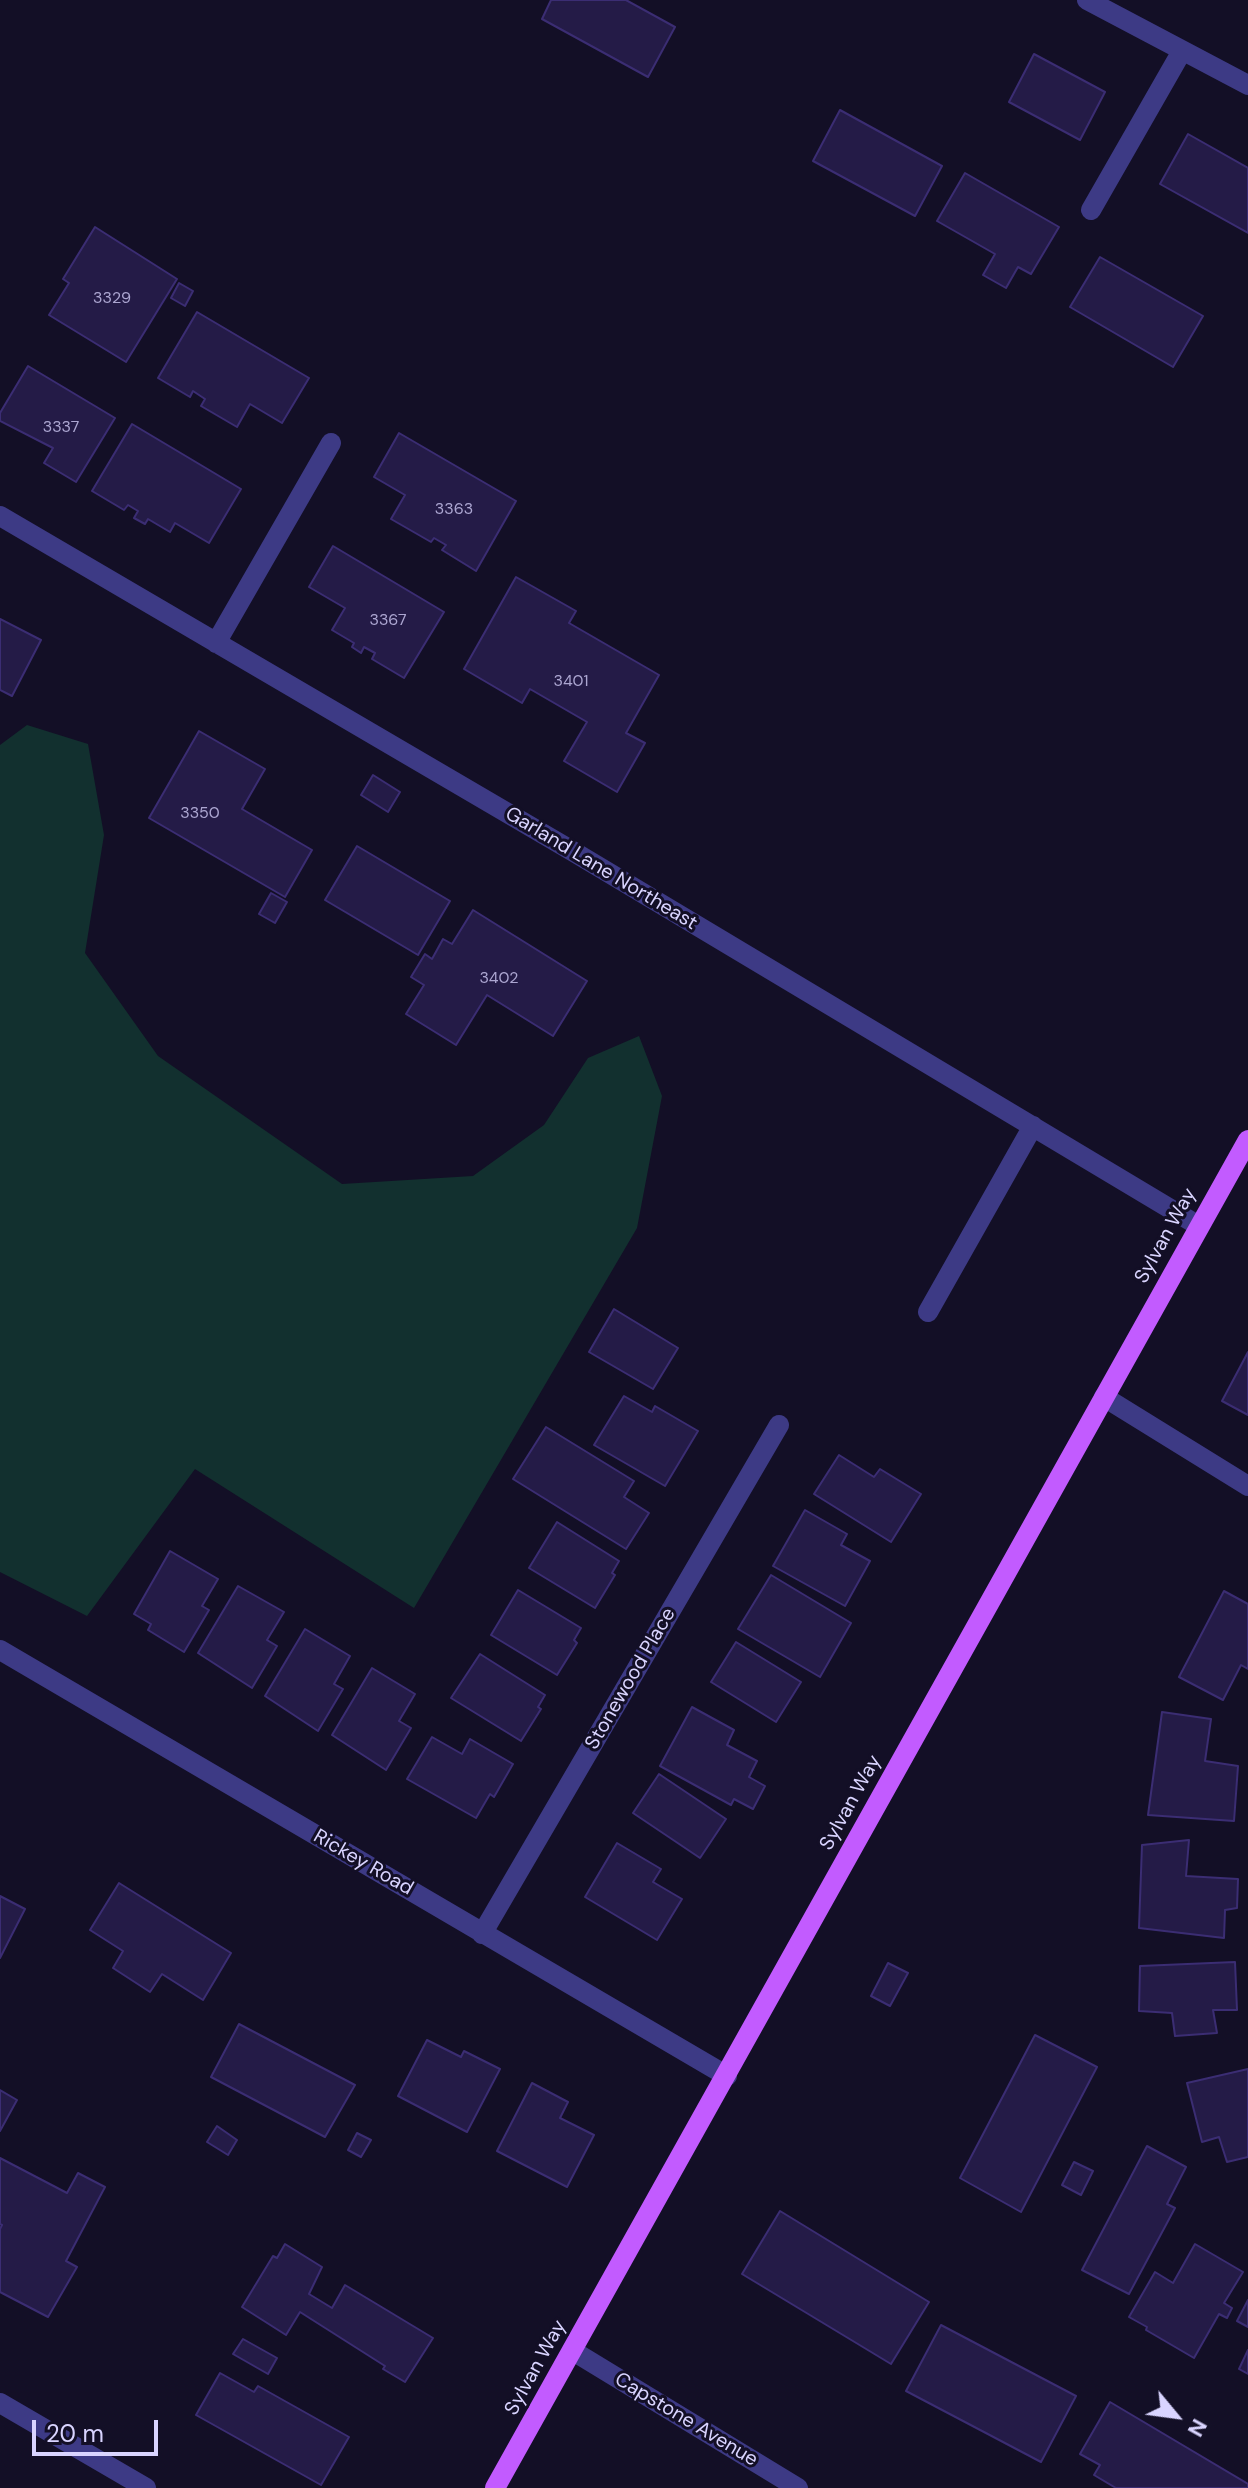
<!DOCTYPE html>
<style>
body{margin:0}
#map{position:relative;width:1248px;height:2488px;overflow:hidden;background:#130f26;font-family:"DM Sans",sans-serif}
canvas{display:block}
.north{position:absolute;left:1136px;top:2376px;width:80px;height:80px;-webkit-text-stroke:6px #130f26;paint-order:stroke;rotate:119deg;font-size:22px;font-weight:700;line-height:32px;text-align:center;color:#d9d4ff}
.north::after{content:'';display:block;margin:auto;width:28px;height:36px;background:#d9d4ff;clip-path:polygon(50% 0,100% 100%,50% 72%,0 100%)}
.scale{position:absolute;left:32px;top:2420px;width:126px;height:36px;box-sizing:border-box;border:4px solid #d9d4ff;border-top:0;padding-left:10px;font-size:24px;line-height:28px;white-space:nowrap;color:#d9d4ff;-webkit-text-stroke:6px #130f26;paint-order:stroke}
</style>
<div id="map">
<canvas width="1248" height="2488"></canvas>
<div class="north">N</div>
<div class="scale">20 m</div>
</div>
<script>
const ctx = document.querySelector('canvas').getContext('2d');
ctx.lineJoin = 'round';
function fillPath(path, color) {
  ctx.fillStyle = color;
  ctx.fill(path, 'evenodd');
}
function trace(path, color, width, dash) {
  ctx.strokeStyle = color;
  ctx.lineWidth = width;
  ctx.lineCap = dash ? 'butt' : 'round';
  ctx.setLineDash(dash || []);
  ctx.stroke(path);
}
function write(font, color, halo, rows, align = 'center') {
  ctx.font = font + ' "DM Sans",sans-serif';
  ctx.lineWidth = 6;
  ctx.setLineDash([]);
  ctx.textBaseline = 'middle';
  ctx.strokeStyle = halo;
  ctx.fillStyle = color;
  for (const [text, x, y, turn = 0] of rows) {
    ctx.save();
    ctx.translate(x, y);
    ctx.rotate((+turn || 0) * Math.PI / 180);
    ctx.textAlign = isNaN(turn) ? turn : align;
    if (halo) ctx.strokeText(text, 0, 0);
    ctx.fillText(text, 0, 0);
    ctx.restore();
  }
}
const green = new Path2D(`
 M27,725L88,744L104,835L85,953L158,1056L342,1184L473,1176L544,1125L588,1058L639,1036L662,1096L637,1228L414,1608L195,1469L87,1616L0,1572V745Z`);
const building = new Path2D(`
 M551,0H626L675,27L648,77L542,19Z
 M1034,54L1105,92L1080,140L1009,102Z
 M840,110L942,166L915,216L813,161Z
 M1188,134L1248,168V233L1160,184Z
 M965,173L1059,227L1031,274L1018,267L1006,288L983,275L995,254L937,221Z
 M95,227L177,279L126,362L49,315L69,283L63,279Z
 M1100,257L1203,316L1173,367L1070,307Z
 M179,283L193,291L185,306L171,298Z
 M197,312L309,378L282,423L250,404L237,427L201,406L205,399L193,391L190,397L158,378Z
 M28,366L115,418L76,482L44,463L53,448L0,421V413Z
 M132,424L241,489L209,543L175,523L170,532L148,519L145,524L134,518L138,511L128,505L124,510L92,491Z
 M399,433L516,501L476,571L442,550L446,545L434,538L431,542L391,519L405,495L374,477Z
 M333,546L444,612L404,678L372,659L375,653L364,647L361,653L352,647L354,643L332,630L345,608L309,587Z
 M516,577L576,611L569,623L659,675L626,733L645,743L617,792L564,761L587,722L530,689L522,703L464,669Z
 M0,619L41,640L12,696L0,690Z
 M199,731L265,769L242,809L312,850L285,897L149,818Z
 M373,775L400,792L388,812L361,795Z
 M357,846L450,901L418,955L325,900Z
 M271,893L287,902L275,923L259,914Z
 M473,910L587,981L553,1036L487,995L456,1045L406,1014L424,985L411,977L425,954L432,959L443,939L452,944Z
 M614,1309L678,1348L653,1389L589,1352Z
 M1248,1352V1415L1222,1401Z
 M624,1396L652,1412L655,1406L698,1431L665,1486L594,1445Z
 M546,1427L634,1481L624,1497L649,1513L626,1549L513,1479Z
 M839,1455L874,1477L880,1469L921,1494L891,1542L814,1494Z
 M805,1510L847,1534L841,1545L870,1561L845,1606L773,1566Z
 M557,1522L619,1561L612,1573L615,1575L595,1608L529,1568Z
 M170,1551L218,1579L202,1606L209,1610L184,1652L148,1630L151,1624L134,1614Z
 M771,1575L851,1623L820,1677L738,1629Z
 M238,1586L284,1612L267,1640L277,1646L252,1688L198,1653Z
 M518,1590L581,1628L574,1640L577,1643L557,1675L491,1635Z
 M1224,1591L1248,1604V1669L1241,1665L1223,1700L1179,1677Z
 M305,1629L350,1656L334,1684L343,1689L318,1731L265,1696Z
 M736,1642L801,1682L776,1722L711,1682Z
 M480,1654L545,1695L538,1707L541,1709L521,1741L451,1698Z
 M372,1668L415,1694L399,1721L411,1728L386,1770L332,1735Z
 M692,1707L734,1730L727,1745L757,1761L749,1777L765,1786L753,1809L734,1799L731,1805L660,1766Z
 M1162,1712L1211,1719L1205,1761L1238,1766L1234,1821L1148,1815Z
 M432,1737L462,1754L470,1739L513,1764L494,1797L490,1794L476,1818L407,1779Z
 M659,1774L726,1819L700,1858L633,1813Z
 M1189,1840L1186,1876L1238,1879L1237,1908L1225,1910L1224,1938L1139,1928L1142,1845Z
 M617,1843L661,1869L653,1882L682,1899L657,1940L585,1897Z
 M119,1883L231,1953L203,2000L162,1974L150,1992L113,1968L123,1951L90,1930Z
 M0,1896L25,1909L0,1958Z
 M1235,1962L1237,2010H1213L1217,2033L1175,2036L1172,2013L1139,2011L1140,1966Z
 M888,1963L908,1973L890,2006L871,1996Z
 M239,2024L355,2085L325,2137L211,2077Z
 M1035,2035L1097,2067L1021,2212L960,2178Z
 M427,2040L461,2057L464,2051L500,2069L467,2132L398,2096Z
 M1248,2069V2157L1227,2162L1219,2137L1202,2142L1187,2083Z
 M532,2083L568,2102L560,2118L594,2135L567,2187L497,2151Z
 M0,2090L17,2100L0,2131Z
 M217,2126L237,2140L228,2155L207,2142Z
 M357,2133L371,2140L361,2157L348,2150Z
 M1147,2146L1186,2167L1167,2204L1175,2208L1129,2294L1082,2270Z
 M0,2158L67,2193L78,2173L105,2187L66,2261L77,2267L48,2317L0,2292V2229L2,2225L0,2224Z
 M1074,2162L1093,2171L1081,2195L1062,2185Z
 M780,2211L929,2302L891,2364L742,2274Z
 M285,2244L322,2267L309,2294L332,2308L345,2285L433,2338L405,2382L383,2369L385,2366L300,2312L286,2335L242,2307L273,2256L277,2258Z
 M1195,2244L1243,2272L1224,2303L1232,2308L1227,2318L1219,2314L1194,2358L1146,2330L1147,2327L1129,2317L1155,2272L1173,2283Z
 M1248,2300V2327L1237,2321Z
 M941,2325L1076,2396L1041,2462L906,2391Z
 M243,2339L277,2358L268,2374L233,2354Z
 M1248,2350V2374L1239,2369Z
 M220,2373L254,2392L258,2386L349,2437L321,2485L196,2415Z
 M1110,2402L1248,2484V2488H1116L1094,2475L1100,2465L1080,2454Z`);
const minor = new Path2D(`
 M1087,0L1248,85
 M1091,210L1182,51
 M0,516L574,852L1199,1226
 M216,643L331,443
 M928,1312L1033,1126
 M1104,1397L1248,1486
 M0,1650L727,2076
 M482,1934L779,1425
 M573,2351L798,2488
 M0,2403L146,2488`);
const major = new Path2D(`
 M495,2488L1248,1140`);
const numberNames = [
 ["3329",112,299],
 ["3337",61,428],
 ["3363",454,510],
 ["3367",388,621],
 ["3401",571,682],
 ["3350",200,814],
 ["3402",499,979]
];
const streetNames = [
 ["Garland Lane Northeast",601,869,31],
 ["Sylvan Way",1166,1236,-61],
 ["Stonewood Place",631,1679,-60],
 ["Sylvan Way",851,1803,-61],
 ["Rickey Road",363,1863,30],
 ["Sylvan Way",536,2368,-61],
 ["Capstone Avenue",686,2420,31]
];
fillPath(green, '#12302f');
fillPath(building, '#241b47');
trace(building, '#3b2d73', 2);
trace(minor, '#3d3a85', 20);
trace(major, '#c25bff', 20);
write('16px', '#aca6d1', null, numberNames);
write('20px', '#d9d4ff', '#130f26', streetNames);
</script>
